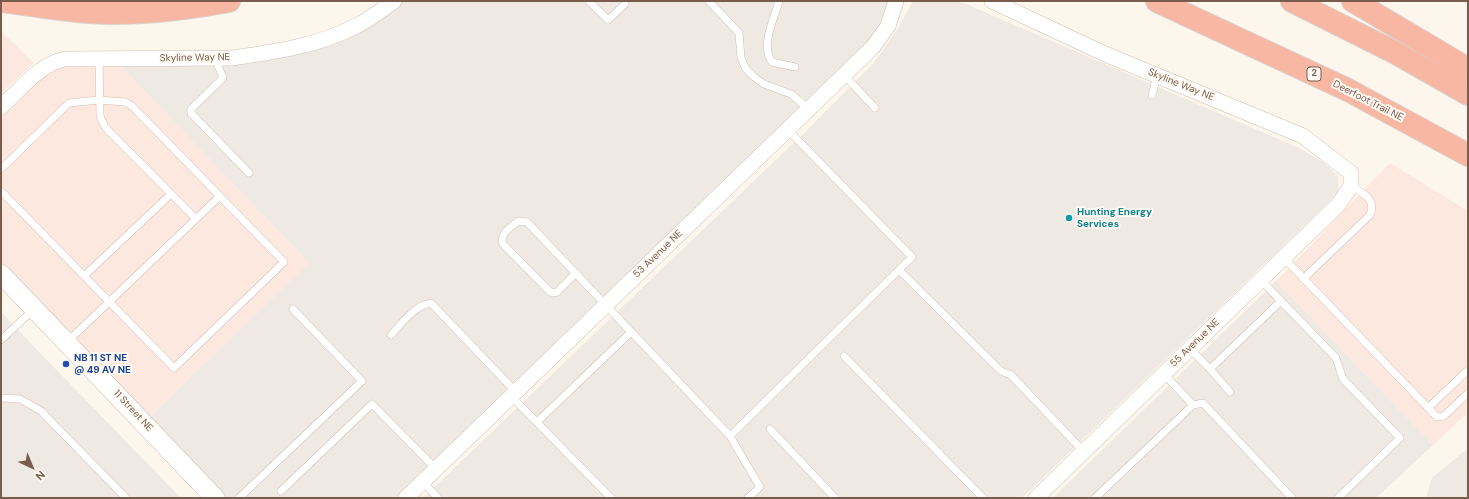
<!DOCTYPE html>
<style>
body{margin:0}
#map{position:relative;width:1469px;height:499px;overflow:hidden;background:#fdf6ec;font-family:"DM Sans",sans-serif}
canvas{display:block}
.frame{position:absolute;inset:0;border:2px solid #7a5c4d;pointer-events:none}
.north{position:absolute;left:12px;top:447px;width:40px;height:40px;-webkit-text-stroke:3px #fffaf3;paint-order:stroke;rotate:136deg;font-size:11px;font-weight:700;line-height:16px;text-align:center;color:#7a5c4d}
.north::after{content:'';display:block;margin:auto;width:14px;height:18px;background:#7a5c4d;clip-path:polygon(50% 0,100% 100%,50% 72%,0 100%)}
</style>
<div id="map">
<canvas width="1469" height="499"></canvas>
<div class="frame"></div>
<div class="north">N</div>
</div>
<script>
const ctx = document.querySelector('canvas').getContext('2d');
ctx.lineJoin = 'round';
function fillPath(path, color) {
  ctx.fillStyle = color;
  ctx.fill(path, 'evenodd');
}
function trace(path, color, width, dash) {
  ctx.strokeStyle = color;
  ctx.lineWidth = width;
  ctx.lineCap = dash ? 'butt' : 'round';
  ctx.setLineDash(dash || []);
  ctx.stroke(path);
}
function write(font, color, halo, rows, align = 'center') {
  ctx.font = font + ' "DM Sans",sans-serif';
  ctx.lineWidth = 4;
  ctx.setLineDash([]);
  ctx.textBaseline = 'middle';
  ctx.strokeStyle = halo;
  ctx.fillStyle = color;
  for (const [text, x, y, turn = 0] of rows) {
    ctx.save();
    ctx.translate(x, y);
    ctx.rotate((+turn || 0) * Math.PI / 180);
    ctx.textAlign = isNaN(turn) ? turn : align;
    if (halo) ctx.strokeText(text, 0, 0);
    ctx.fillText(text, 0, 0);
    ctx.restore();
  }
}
const commercial = new Path2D(`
 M1,31L34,63L1,93Z
 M114,59L309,263L144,422L1,275V107L46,65Z
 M1390,163L1468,211V418L1465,415L1433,445L1276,281Z`);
const industrial = new Path2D(`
 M394,1H896L888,26L406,498H215L144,422L309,263L114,59L232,58L315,42Z
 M913,1H955L966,4L1299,148L1326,164L1338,177V193L1022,498H423L806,131L873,64L897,30Z
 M1276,281L1433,445L1376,498H1053Z
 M1,312L43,356L181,498H1Z
 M1468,448V498H1426L1432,478Z`);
const service = new Path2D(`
 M589,1L608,20L625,4
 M709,1L739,33L741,58L746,69L754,77L764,84L791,94L809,109
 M779,1C774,20 760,45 772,62L795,67
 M215,58L223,78L191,109V113L249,173
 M99,59L100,116L105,127L196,219
 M844,75L875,108
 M1152,95L1157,76
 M1,169L69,103L99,100L125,102L132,106L284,262L174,368L1,191
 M1284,258L1437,417L1444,416L1468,393
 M899,270L1001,371L1011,375L1084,452
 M576,273L557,292L553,293L549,291L503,244C499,234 511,227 518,221L527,222L730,436L760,487L748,498
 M84,276L171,194
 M1303,279L1370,215C1377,200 1363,193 1351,186
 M1281,301L1336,358L1343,379L1400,438L1338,498
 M391,335C401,324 415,305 431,303L516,392
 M1,340L34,309
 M67,342L220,196
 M1190,349L1210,369L1281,301L1261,280
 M844,356L983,498
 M1210,369L1230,392
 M1164,374L1193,405L1203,403L1292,498
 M511,396L611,498
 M1,398L20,399L41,411L126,498
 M1428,408L1468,370
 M537,422L631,332
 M770,429L835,498
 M730,436L912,257L788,130
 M423,482L438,498
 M281,491L372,404L436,469
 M239,498L362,381L293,309
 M1095,498L1193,405`);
const minor = new Path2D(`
 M992,1L1105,54L1303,136L1351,173V186L1339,204L1036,498
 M1,107C20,90 39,64 65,59L232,58C273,52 318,46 356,26C370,19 382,10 394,1
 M406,498L873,47L888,26L896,1`);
const tertiary = new Path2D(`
 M1,274L215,498`);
const motorway = new Path2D(`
 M3,1C40,6 76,13 113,13C152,13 191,8 229,1
 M1157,1L1348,90L1468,155
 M1292,1L1396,53L1468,94
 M1353,1L1468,69`);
const markers = [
 [1069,218,4,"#0f9aa8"],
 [66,364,4,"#1a4fb4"]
];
const shields = [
 [1314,74,14]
];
const shieldNames = [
 ["2",1314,74]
];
const streetNames = [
 ["Skyline Way NE",195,58,-1],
 ["Skyline Way NE",1181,85,22],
 ["Deerfoot Trail NE",1368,101,27],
 ["53 Avenue NE",658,254,-44],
 ["55 Avenue NE",1195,343,-44],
 ["11 Street NE",133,411,47]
];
const cultureNames = [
 ["Hunting Energy",1077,212],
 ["Services",1077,224]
];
const transitNames = [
 ["NB 11 ST NE",74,358],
 ["@ 49 AV NE",74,370]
];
fillPath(commercial, '#fde8e0');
fillPath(industrial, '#efe9e4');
trace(service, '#d1beb0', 8);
trace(minor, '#d1beb0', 16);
trace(tertiary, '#d1beb0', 20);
trace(motorway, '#dad1cd', 24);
trace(service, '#fff', 7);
trace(minor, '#fff', 15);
trace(tertiary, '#fff', 19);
trace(motorway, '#f7b7a3', 22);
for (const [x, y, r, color] of markers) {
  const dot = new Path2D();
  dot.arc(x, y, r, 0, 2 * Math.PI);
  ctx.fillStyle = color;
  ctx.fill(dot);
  trace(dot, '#fffaf3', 1.5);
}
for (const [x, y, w] of shields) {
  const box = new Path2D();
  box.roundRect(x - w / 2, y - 7, w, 14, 3);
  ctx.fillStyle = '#fffaf3';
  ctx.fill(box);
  trace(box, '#7a5c4d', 1);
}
write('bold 9px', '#7a5c4d', null, shieldNames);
write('10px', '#7a5c4d', '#fffaf3', streetNames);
write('bold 10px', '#0d838f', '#fffaf3', cultureNames, 'left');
write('bold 10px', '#164399', '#fffaf3', transitNames, 'left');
</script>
